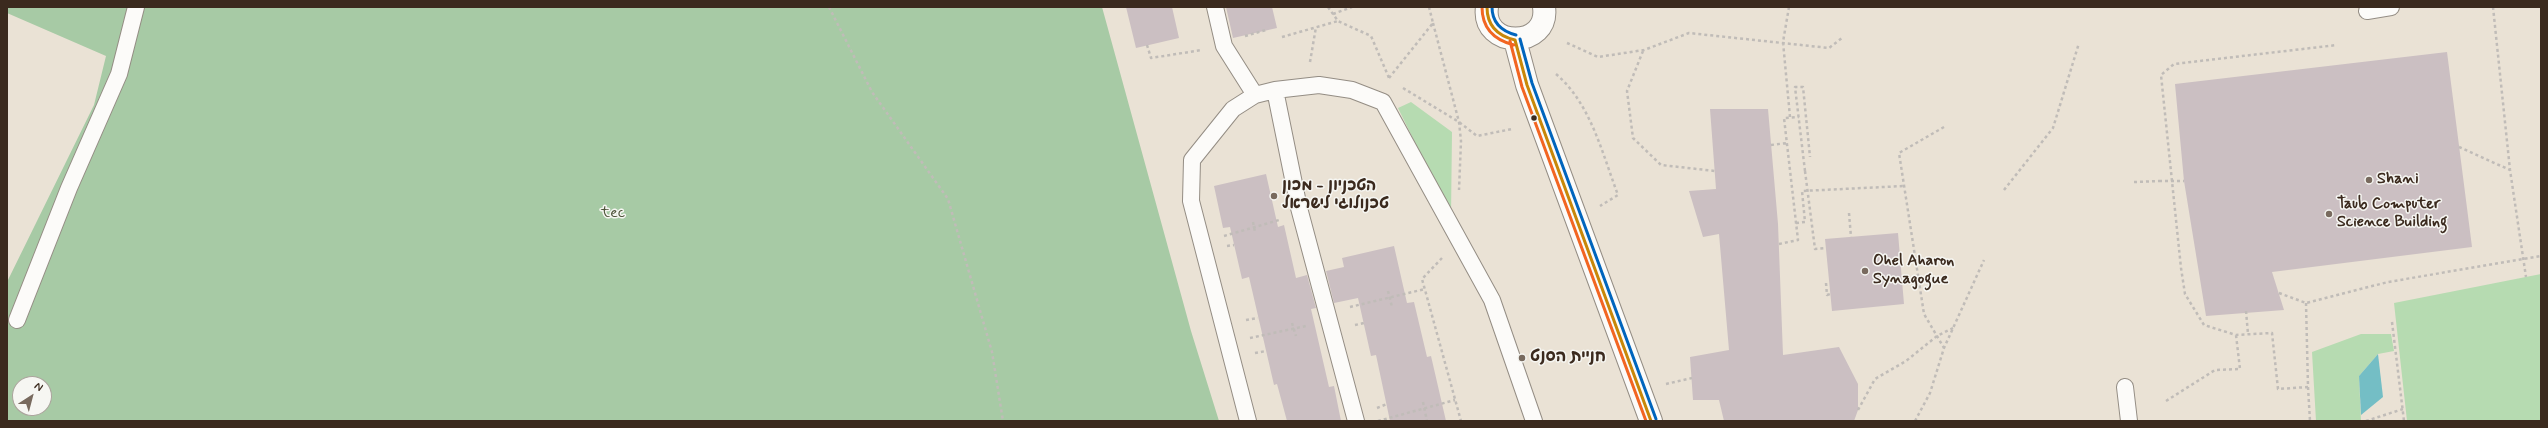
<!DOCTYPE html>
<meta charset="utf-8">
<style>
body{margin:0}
#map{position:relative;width:2548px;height:428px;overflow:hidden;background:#eae2d5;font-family:Mynerve,sans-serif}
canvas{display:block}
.frame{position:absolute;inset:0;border:8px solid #3b2a1e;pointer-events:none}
.north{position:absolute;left:12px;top:376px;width:40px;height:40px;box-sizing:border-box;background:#f6f6f2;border:1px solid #aba49d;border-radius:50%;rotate:36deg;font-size:11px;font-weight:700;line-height:16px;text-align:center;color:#3b2a1e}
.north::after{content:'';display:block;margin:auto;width:14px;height:18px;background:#786a5e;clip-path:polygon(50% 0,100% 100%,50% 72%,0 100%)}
</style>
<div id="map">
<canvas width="2548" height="428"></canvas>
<div class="frame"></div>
<div class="north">N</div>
</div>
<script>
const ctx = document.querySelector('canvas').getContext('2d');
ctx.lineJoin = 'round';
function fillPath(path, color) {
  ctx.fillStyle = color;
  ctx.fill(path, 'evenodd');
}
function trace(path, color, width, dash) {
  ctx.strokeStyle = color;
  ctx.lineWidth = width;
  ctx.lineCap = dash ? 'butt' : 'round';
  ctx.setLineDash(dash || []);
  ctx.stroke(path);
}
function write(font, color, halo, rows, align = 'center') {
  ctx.font = font + ' Mynerve,"Playpen Sans Hebrew",sans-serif';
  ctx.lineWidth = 3;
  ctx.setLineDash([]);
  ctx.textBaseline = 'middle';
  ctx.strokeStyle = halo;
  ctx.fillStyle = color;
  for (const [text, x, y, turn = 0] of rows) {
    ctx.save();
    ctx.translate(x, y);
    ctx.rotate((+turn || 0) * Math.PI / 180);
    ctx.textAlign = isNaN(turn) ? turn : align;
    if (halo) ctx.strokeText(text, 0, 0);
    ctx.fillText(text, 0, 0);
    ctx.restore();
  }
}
const green = new Path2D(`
 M1411,102L1452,132L1451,216L1398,108Z
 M2541,274V421H2407L2394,303Z
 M2361,334H2391L2394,351L2378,354L2359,376L2361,421H2316L2312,352Z`);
const forest = new Path2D(`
 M7,7H1102L1191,331L1219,421H7V282L94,105L106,56L7,13ZM20,384H44V408H20Z`);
const water = new Path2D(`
 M2378,354L2383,397L2361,415L2359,376Z`);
const building = new Path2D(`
 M1126,7H1172L1179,38L1136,48Z
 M1226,7H1272L1277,28L1233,38Z
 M2447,52L2472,247L2272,272L2284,310L2206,316L2184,181L2175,84Z
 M1710,109H1768L1778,224L1783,355L1839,347L1858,384V410L1854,421H1724L1719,400H1693L1690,357L1729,350L1719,234L1703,237L1689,191L1716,189Z
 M1266,174L1278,227L1284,225L1296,278L1307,275L1316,308L1311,309L1329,387L1334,386L1341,421H1287L1277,384L1274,385L1249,277L1242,279L1230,227L1223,228L1214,186Z
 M1898,233L1904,304L1832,311L1825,239Z
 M1394,246L1407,303L1414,302L1427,357L1431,356L1446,421H1390L1376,355L1371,356L1358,298L1334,303L1326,271L1344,267L1342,258Z`);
const path = new Path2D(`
 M829,7L872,92L948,199L992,352L1003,421
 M1328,7L1338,21L1371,36L1389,78
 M1789,7L1783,42L1790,117
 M2493,7L2510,170
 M1333,14L1352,7
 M1433,23L1459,122L1461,141L1459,190
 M1245,36L1266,30
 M1282,37L1338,21
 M1567,43L1598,57L1644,50L1689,33L1829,48L1842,38
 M1147,45L1151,58L1202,50
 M1643,51L1627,91L1633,138L1661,165L1715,171
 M1310,62L1316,27
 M1556,74C1591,104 1602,153 1618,195L1600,206
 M1389,78L1433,23L1429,7
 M1403,88L1459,122L1477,136L1512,129
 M1944,127L1899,153L1924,314L1944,348
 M1771,145L1787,143
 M2459,147L2510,170L2526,277
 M1805,171L1795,87H1803L1810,157
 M2134,182L2159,181
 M2004,190L2053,128L2079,43
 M1849,213L1851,237
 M1253,222L1255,232
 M1796,223L1805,222L1802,191L1904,186
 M1224,236L1279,220
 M1779,244L1798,240L1784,118L1799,117
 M1227,246L1234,245
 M1442,258L1422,279L1461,421
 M1826,283L1827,295L1830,294
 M1388,291L1392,307
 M2279,293L2306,303L2388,282L2541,256
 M2306,303L2308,387L2278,389L2272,333L2236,335L2204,325L2185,294L2181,268L2161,75L2174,64L2337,45
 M1350,307L1425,289
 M2246,311L2248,334
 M1246,320L1258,318
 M2392,322L2404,421
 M1292,323L1296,336
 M1355,325L1364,323
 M1250,338L1306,326
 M1255,353L1266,351
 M1666,384L1692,378
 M2308,387L2310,421
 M2166,401L2215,370L2240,369L2236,335
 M1423,402L1427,421
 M1377,408L1387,404
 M1858,410L1875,379L1906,361L1937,336L1953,328
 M1378,421L1455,400
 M1915,421L1930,393L1944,348L1984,260
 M2366,421L2403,409`);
const service = new Path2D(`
 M1215,7L1224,46L1255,95
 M2367,11L2391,7
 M1275,90L1299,208L1356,421
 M17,320L69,188L119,74L136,7
 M2125,387L2129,421
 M1248,421L1191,201L1192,160L1233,109L1255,95L1275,90L1319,85L1352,90L1383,102L1492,300L1534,421`);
const tertiary = new Path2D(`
 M1487,7C1481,49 1550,49 1544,7
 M1515,40L1527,85L1651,421`);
const pathBridge = new Path2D(`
 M1805,171L1815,249L1826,248
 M2159,181H2184`);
const bus1 = new Path2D(`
 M1487,7C1487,26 1498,36 1515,40
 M1515,40L1527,85L1651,421`);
const bus2 = new Path2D(`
 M1482,7C1482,28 1494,40 1514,45
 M1510,41L1522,87L1646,421`);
const bus3 = new Path2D(`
 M1492,7C1492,23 1501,31 1516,35
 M1520,39L1532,83L1656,419`);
const markers = [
 [1534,118,3.5,"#3b2a1e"],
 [2369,180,4,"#786a5e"],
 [1274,196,4,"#786a5e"],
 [2329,214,4,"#786a5e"],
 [1865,271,4,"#786a5e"],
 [1522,358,4,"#786a5e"]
];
const poiNames = [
 ["Shani",2377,180],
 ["הטכניון - מכון",1282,187],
 ["טכנולוגי לישראל",1282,205],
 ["Taub Computer",2337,205],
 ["Science Building",2337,223],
 ["Ohel Aharon",1873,262],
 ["Synagogue",1873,280],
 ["חניית הסנט",1530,358]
];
const parkNames = [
 ["tec",613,214]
];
fillPath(green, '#b6dbb1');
fillPath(forest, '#a7caa5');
fillPath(water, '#74bec5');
fillPath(building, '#cbbfc2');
trace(service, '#948d84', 18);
trace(tertiary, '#948d84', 24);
trace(path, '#c0bcb8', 2.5, [3, 3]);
trace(service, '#fcfbf9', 16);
trace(tertiary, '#fcfbf9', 22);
trace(pathBridge, '#c0bcb8', 2.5, [3, 3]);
trace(bus1, '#c88708', 3);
trace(bus2, '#f26522', 3);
trace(bus3, '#0065bd', 3);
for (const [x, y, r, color] of markers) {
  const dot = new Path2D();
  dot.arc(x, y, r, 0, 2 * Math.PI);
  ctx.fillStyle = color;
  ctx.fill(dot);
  trace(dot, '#f6f6f2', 1.5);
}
write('bold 16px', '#3b2a1e', '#f6f6f2', poiNames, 'left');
write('16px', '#4f553b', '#f6f6f2', parkNames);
</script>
